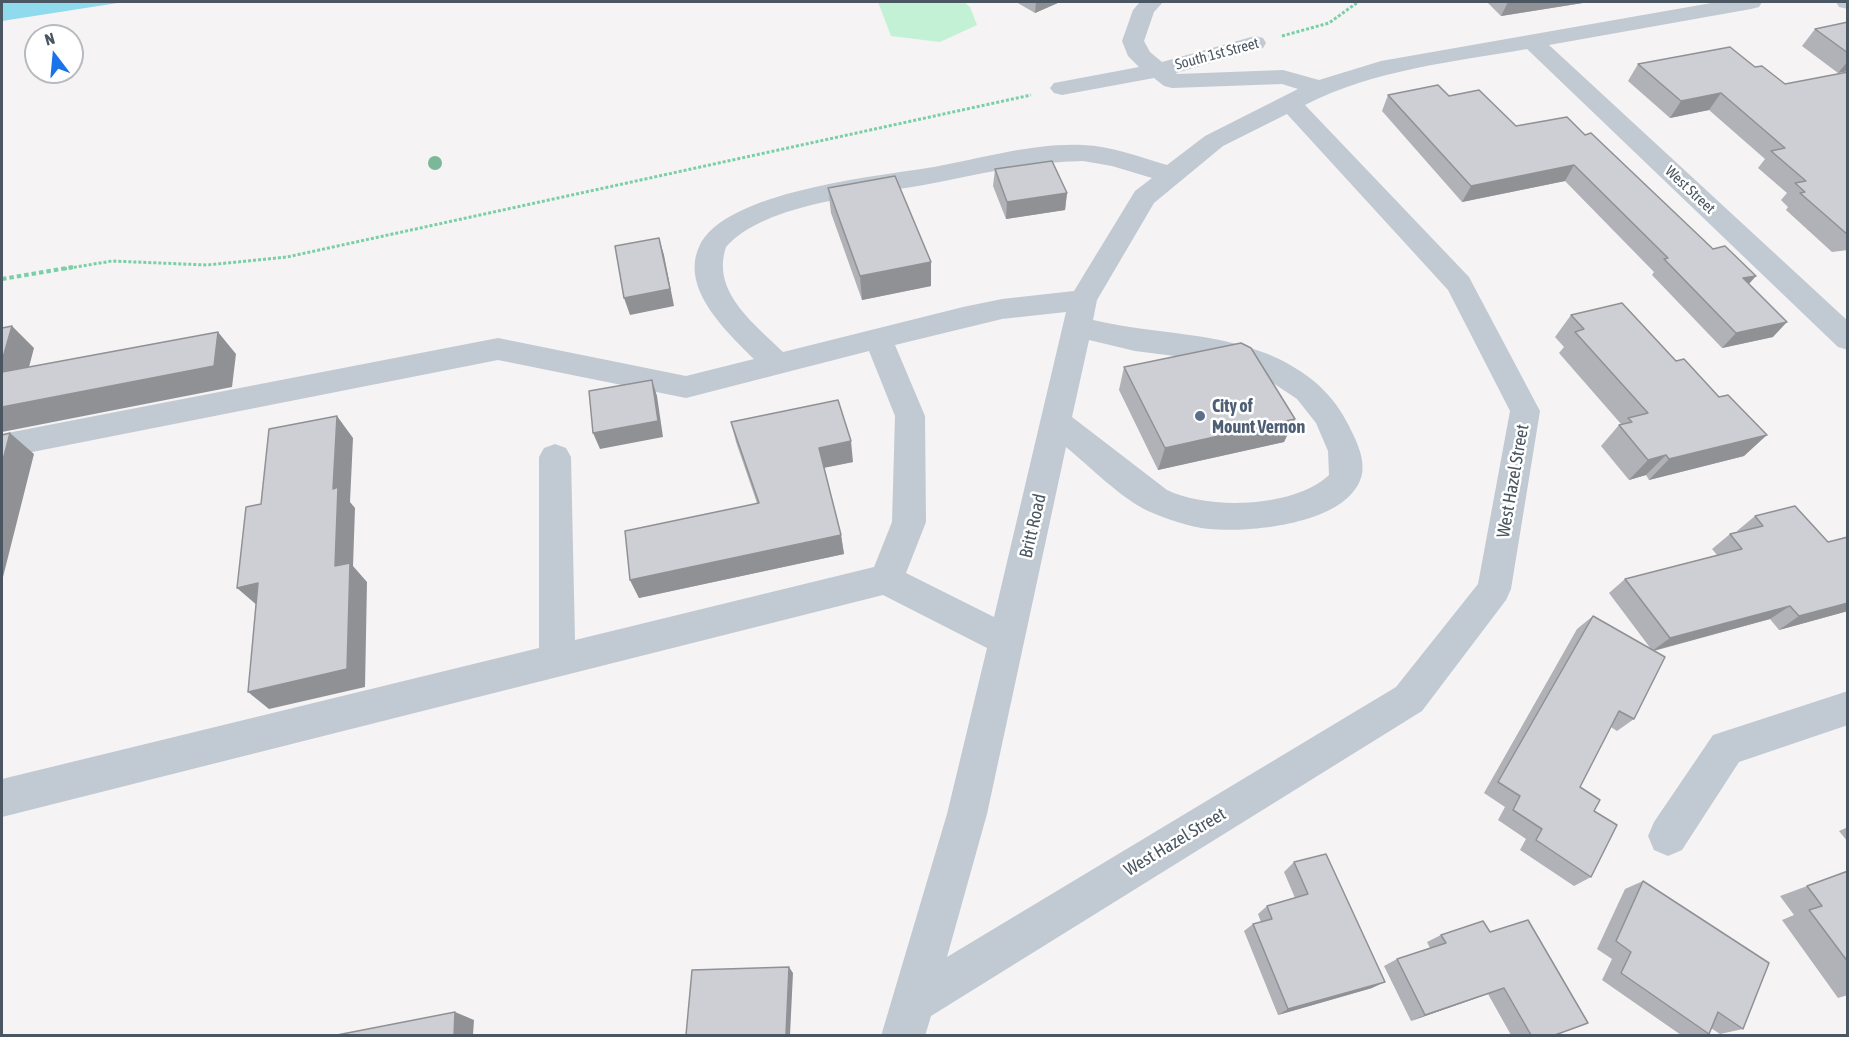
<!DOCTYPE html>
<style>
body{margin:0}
#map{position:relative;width:1849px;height:1037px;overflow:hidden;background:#f5f3f3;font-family:"Asap Condensed",sans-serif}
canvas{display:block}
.frame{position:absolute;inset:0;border:3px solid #4a5661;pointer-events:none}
.north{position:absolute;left:24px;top:24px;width:60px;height:60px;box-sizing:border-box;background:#fff;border:2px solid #b7bbc0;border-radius:50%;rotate:344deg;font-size:16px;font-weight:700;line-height:24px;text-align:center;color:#4a5661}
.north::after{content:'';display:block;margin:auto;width:21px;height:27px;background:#1a73e8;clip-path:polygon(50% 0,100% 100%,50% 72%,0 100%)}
</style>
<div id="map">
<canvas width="1849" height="1037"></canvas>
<div class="frame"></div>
<div class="north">N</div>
</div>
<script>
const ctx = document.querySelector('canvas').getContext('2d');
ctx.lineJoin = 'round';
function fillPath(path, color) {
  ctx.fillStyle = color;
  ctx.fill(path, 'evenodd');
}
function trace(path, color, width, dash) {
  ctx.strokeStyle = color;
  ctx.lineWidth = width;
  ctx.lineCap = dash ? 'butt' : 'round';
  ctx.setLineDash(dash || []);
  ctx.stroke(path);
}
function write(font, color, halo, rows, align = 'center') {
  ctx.font = font + ' "Asap Condensed",sans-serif';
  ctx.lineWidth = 5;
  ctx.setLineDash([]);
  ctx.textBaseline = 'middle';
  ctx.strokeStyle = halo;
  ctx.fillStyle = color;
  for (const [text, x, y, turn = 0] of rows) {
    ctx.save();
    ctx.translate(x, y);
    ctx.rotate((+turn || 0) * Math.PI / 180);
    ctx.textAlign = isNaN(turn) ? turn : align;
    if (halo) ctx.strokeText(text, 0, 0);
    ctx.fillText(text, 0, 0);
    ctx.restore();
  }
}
const green = new Path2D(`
 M878,2H964L970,7L977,25L940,42L891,36Z`);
const water = new Path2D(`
 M2,2H124L2,21Z`);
const pathFar1 = new Path2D(`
 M1282,36L1329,23L1358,2
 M64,269L112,261L207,265L287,257L1031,95`);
const path = new Path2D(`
 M2,279L73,267`);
const minor = new Path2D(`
 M1140,2H1163L1154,12L1144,41L1150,52L1162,62L1255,36L1263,38L1266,43L1263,48L1176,73L1177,74L1283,70L1319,80L1381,61L1717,2H1762L1759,7L1751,9L1549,45L1848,321V350L1838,347L1527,49C1452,62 1373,70 1305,105L1469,277L1540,411L1511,589L1506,600L1422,711L931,1016L925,1036H881L947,814L987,648L883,595L2,817V779L539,648V457L544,448L555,444L566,448L571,457L575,640L874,567L892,522L895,416L869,351L686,398L498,360L2,458V434L498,338L686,376L754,359C727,332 680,289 699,247C723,191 879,176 934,167C983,158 1033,143 1083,145C1112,146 1140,157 1167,165L1205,136L1298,89L1282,84L1172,88L1164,86L1154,78L1062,95L1054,93L1050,88L1054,83L1139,67L1128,56L1122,41L1133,10ZM1287,114L1448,290L1510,411L1478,584L1396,687L947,957L987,814L1066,447C1089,466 1122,499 1148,511C1167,519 1189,527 1209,529C1250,533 1351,524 1362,474C1365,458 1356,440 1349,426C1333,394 1311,375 1279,359C1220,331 1155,335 1093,320L1097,300L1154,203L1223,146ZM1083,161L1112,166L1152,178L1135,191L1074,291L1002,299L963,307L783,352C754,323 711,292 726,247C766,202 872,195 929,184C980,174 1031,162 1083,161ZM1066,312L994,617L906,573L926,522L925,416L895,345L1002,319ZM1089,340L1135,351L1230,363L1270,381L1297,399L1316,423L1328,451L1329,475C1294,508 1208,510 1167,490L1072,417Z
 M1836,2H1848V9L1839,7Z
 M1848,691V725L1739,762L1682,850L1668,856L1654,850L1648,836L1654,822L1713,735Z`);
const trees = [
 [435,163]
];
const wall = new Path2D(`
 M1016,2H1060L1035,13Z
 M1487,2H1589L1501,16Z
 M1848,22V71L1838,73L1802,46L1815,29Z
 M1638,64L1755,67L1785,84L1848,72V250L1832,252L1786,210L1788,207L1781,200L1787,193L1758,168L1765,159L1709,110L1670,118L1628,81Z
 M1388,95L1449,96L1516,126L1585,135L1713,249L1756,276L1749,284L1773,337L1722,348L1652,275L1654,272L1565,181L1462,202L1382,111Z
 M995,169L1067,193L1065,210L1006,219L993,186Z
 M828,188L931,262V286L862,300L831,213Z
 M1571,315L1744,456L1649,480L1646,475L1629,480L1601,446L1619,425L1621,424L1559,353L1564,347L1555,337Z
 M1124,367L1295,419L1284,442L1158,470L1119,390Z
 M731,422L853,462L824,468L841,535L844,554L639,598L630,580L757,503L736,442Z
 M1755,516L1828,542L1848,536V611L1779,630L1770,619L1654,651L1634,719L1617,731L1611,727L1580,787L1594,811L1591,877L1574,886L1520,850L1526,839L1498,820L1505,807L1484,793L1577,629L1593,616L1651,649L1609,593L1625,579L1717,555L1712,549L1730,534L1738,532L1737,531Z
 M1848,827V842L1839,831Z
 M1294,862L1372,988L1278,1015L1244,931L1253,924L1261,922L1258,914L1267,906L1295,898L1284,872Z
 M1848,871V995L1838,998L1782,920L1794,915L1780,896Z
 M1643,881L1743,1029L1720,1034L1711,1028L1709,1034L1704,1035H1681L1602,980L1612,959L1597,949L1625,889Z
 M1490,932L1555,1035H1511L1488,994L1411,1021L1384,966L1397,959L1430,948L1427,942L1441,935Z`);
const shadedWall = new Path2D(`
 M1036,2H1060L1035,13Z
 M1508,2H1589L1501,16Z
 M1848,61V71L1838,73Z
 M1721,93L1709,110L1670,118L1681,101Z
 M1574,165L1565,181L1462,202L1471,186Z
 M1067,193L1065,210L1006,219L1007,202Z
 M659,238L664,255L674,306L630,315L624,298Z
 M931,262V286L862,300L860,276Z
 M1756,276L1742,291L1743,278Z
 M1787,322L1773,337L1722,348L1736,333Z
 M12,326L34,348L22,394L2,375V361Z
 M218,332L236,354L232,387L2,432V407Z
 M652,380L657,396L663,437L600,449L593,433Z
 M337,416L353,438L350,502L355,508L353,566L367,582L365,687L269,709L248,692L335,566L333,489Z
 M1295,419L1284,442L1158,470L1165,448Z
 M10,433L34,454L3,577H2V464Z
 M1767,435L1744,456L1649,480L1669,459Z
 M851,441L853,462L822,468L819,448Z
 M1666,455L1646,475L1629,480L1648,460Z
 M841,535L844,554L639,598L630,580Z
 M258,583V606L237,588Z
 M1848,603V611L1779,630L1799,616Z
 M1790,606L1770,619L1652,651L1670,638Z
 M789,967L793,973L790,1035H786Z
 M1385,982L1372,988L1278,1015L1288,1009Z
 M1504,988L1488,994L1411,1021L1425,1015Z
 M455,1012L474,1020L473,1035H454Z`);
const building = new Path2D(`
 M1848,22V53L1815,29Z
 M1730,47L1755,67L1762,66L1785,84L1848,72V235L1800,193L1805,192L1795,183L1806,181L1771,151L1785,148L1721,93L1681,101L1638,64Z
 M1438,85L1449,96L1479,90L1516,126L1567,117L1585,135L1591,133L1713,249L1725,246L1756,276L1743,278L1787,322L1736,333L1664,259L1668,258L1574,165L1471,186L1388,95Z
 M1052,161L1067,193L1007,202L995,169Z
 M895,176L931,262L860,276L828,188Z
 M659,238L670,289L624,298L615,246Z
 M1622,303L1676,361L1684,359L1719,397L1728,395L1767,435L1669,459L1666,455L1648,460L1619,425L1632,422L1628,418L1648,413L1575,332L1584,329L1571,315Z
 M12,326L2,361V328Z
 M218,332L214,366L2,407V372Z
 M1241,343L1251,348L1295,419L1165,448L1124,367Z
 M652,380L658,421L593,433L589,391Z
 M838,400L851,441L819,448L841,535L630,580L625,531L759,503L731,422Z
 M337,416L333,489L338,487L335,566L350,563L347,669L248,692L258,583L237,588L246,507L261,504L269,429Z
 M10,433L2,464V435Z
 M1795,506L1828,542L1848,537V603L1799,616L1790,606L1670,638L1625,579L1742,549L1730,534L1763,526L1755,516Z
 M1593,616L1665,657L1634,719L1619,711L1580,787L1600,800L1594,811L1617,825L1591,877L1536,840L1542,829L1513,810L1520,796L1498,782Z
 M1326,854L1385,982L1288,1009L1253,924L1272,919L1267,906L1308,894L1294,862Z
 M1848,871V962L1809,910L1822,906L1807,886Z
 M1643,881L1769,963L1743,1029L1718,1012L1709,1034L1621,973L1631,952L1616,941Z
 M1528,920L1588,1023L1555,1035H1531L1504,988L1425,1015L1397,959L1446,943L1441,935L1483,921L1490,932Z
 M789,967L786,1035H686L692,970Z
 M455,1012L454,1035H337Z`);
const markers = [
 [1200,416,6,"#5c6f8a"]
];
const farStreetnames = [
 ["South 1st Street",1217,54,-15],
 ["West Street",1690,190,43]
];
const serviceNames = [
 ["City of",1212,406],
 ["Mount Vernon",1212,427]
];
const streetNames = [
 ["West Hazel Street",1513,481,-80],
 ["Britt Road",1033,526,-77],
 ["West Hazel Street",1175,842,-31]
];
fillPath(green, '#c3f1d5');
fillPath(water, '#90daee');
trace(pathFar1, '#7ad0a6', 3, [3, 2]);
trace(path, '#7ad0a6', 4, [4.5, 3]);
fillPath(minor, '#c1cad2');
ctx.fillStyle = '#7bb799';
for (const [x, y] of trees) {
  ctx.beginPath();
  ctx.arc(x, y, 7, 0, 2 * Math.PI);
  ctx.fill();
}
fillPath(wall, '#b0b2b7');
fillPath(shadedWall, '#909195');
fillPath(building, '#cdcfd5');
trace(building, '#909195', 1.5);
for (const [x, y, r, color] of markers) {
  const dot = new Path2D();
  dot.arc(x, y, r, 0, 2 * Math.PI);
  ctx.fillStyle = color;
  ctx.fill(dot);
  trace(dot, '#fff', 2);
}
write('15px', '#4a5661', '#fff', farStreetnames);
write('bold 18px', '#4e5e75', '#fff', serviceNames, 'left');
write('18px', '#4a5661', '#fff', streetNames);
</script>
